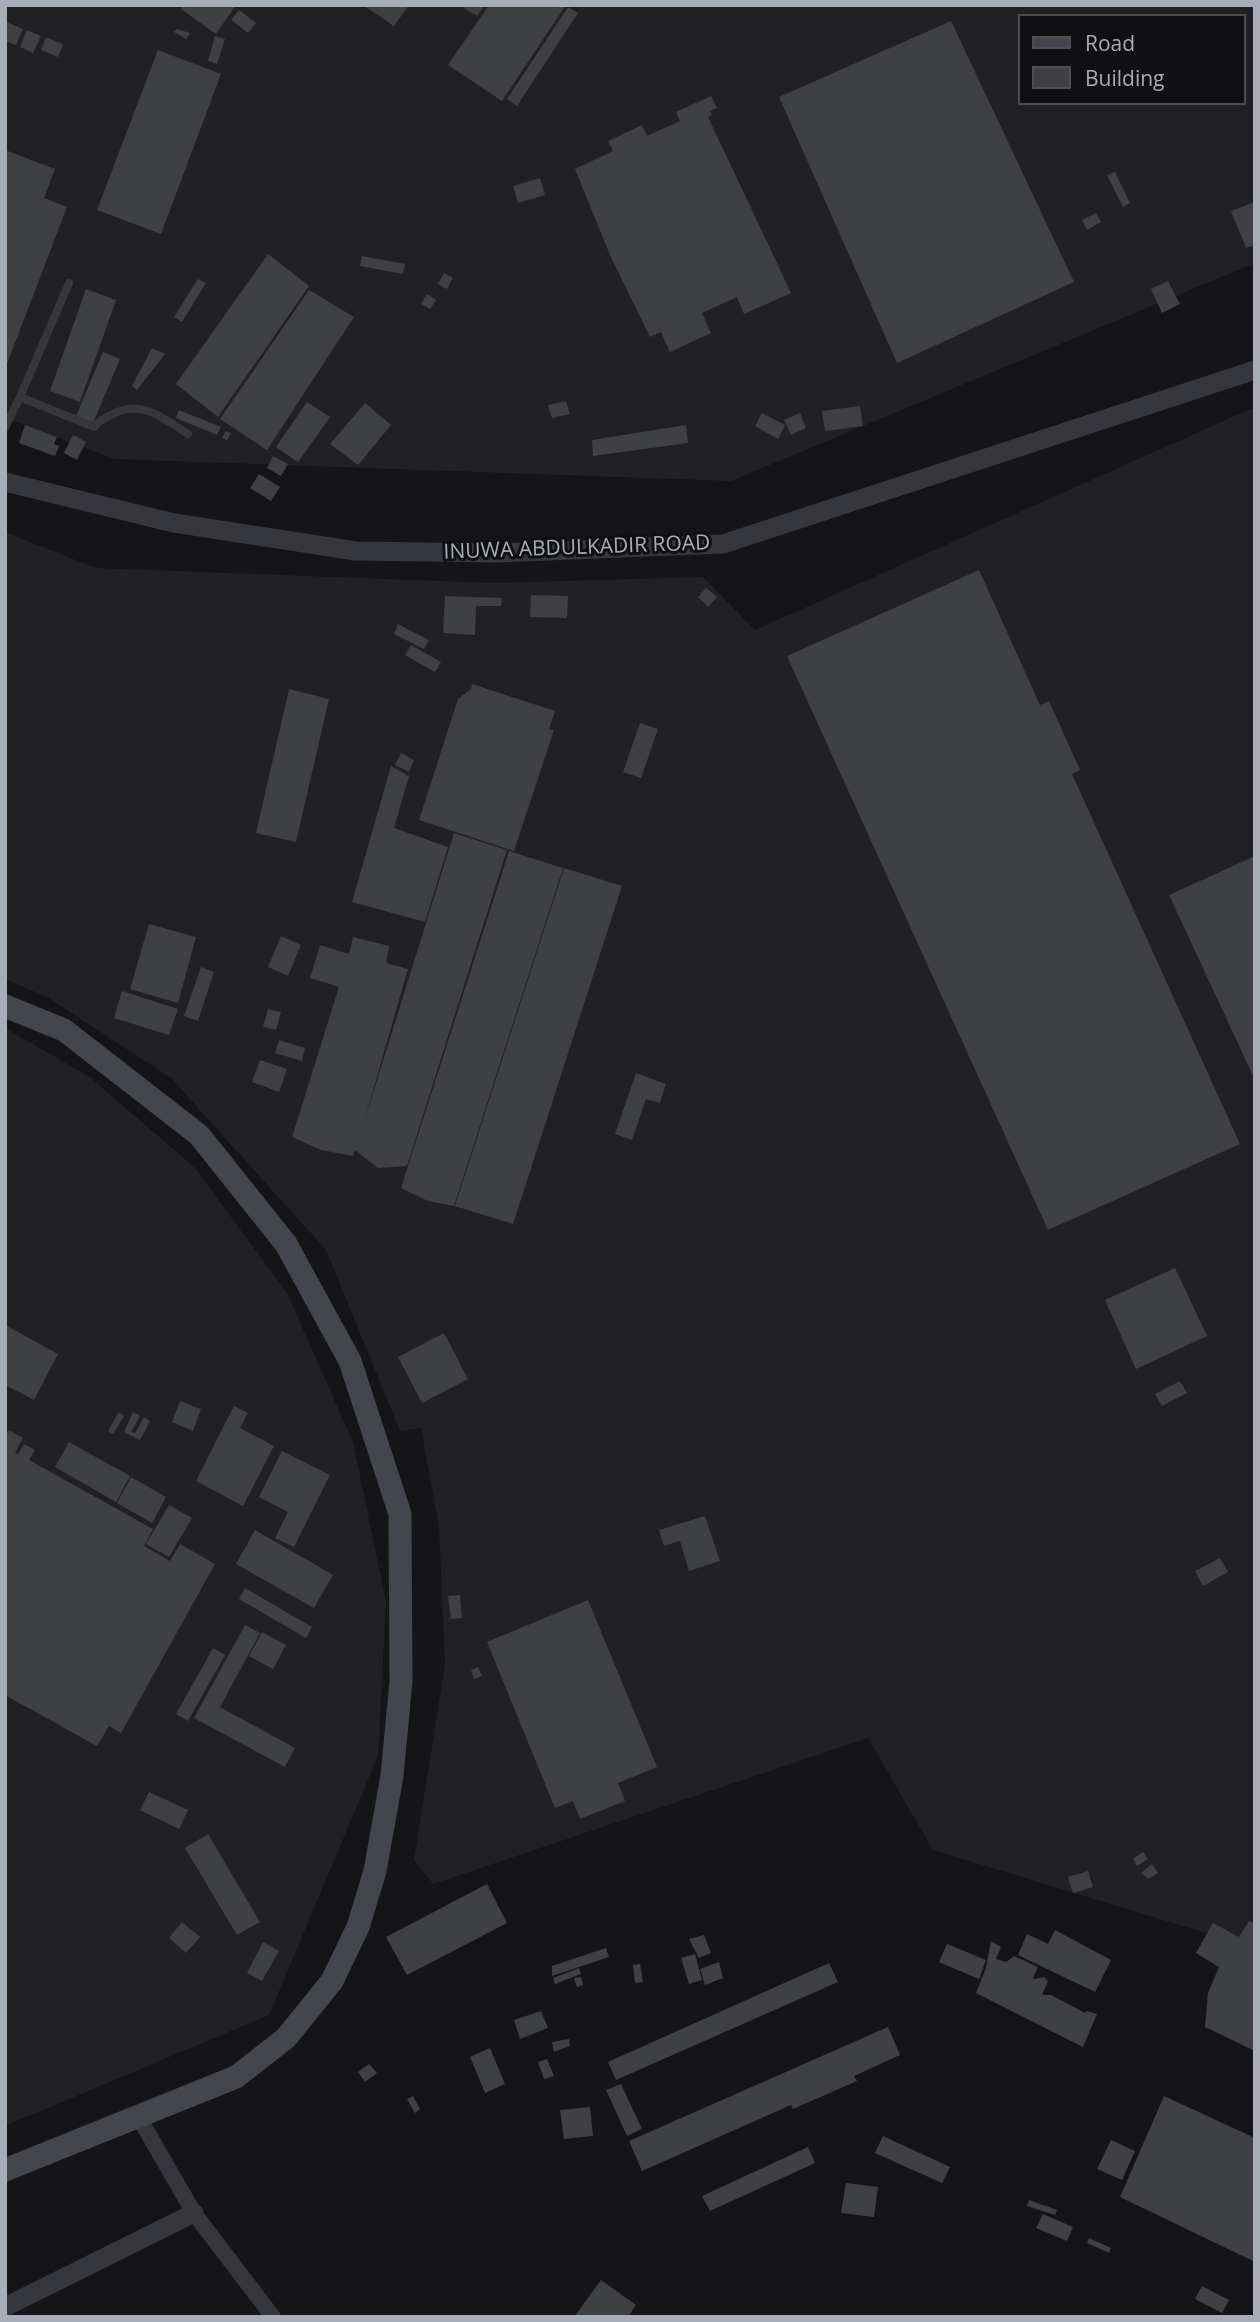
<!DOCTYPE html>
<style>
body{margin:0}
#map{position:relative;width:1260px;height:2322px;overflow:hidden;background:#151517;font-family:"Open Sans",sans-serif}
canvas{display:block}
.frame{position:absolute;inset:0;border:7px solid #a6acb8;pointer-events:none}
.legend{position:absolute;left:1018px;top:14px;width:228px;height:91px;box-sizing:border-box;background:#101012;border:2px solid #4c4e54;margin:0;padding:9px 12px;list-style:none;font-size:21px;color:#a6acb8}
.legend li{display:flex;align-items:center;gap:14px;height:35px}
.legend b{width:35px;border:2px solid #4c4e54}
</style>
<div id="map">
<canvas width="1260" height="2322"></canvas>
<div class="frame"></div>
<ul class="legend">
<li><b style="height:9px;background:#44464d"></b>Road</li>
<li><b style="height:19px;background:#3f4044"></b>Building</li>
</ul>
</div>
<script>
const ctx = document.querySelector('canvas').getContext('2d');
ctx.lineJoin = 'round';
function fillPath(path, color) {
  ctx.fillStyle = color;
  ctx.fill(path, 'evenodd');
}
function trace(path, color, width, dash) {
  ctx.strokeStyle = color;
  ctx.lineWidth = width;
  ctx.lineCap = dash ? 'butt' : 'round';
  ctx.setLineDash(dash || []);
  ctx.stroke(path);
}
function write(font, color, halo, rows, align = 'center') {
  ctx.font = font + ' "Open Sans",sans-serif';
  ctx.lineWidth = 6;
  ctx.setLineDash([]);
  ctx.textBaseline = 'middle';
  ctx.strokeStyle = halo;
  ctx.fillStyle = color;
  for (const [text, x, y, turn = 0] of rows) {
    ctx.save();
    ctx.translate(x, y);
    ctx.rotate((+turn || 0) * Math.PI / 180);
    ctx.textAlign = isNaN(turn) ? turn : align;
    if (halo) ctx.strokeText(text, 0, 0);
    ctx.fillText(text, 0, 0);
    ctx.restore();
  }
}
const built = new Path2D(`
 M5,5H1255V263L731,481L115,459L5,418ZM1020,16H1244V103H1020Z
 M1255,407V1948L933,1850L868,1738L433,1884L414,1860L445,1664L439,1527L421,1428L400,1431L326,1250L171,1078L47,997L5,979V532L96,568L493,583L703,577L755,630Z
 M5,1028L90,1077L195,1168L287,1293L353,1442L386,1602L378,1756L269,2015L5,2126Z`);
const building = new Path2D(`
 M183,5H236L216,34L181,9Z
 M363,5H409L394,26Z
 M466,5H485L477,16L464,8Z
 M489,5H566L502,101L448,65Z
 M568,7L578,13L517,106L507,99Z
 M239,10L256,23L248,33L231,20Z
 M951,21L1074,282L897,363L779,97Z
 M6,22L23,29L16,45L5,41Z
 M177,29L190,33L186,39L174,32Z
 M27,30L41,36L33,53L20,47Z
 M215,36L225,39L217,64L208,61Z
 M46,37L63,44L58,57L41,50Z
 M158,50L221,74L161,234L97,210Z
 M711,96L717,108L710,111L712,115L708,117L791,293L744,314L737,297L702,313L711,333L670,352L661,332L650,337L610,255L575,169L613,151L608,141L642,125L647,136L680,121L676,112Z
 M5,150L55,169L44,198L67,207L5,369Z
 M1115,172L1130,203L1123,207L1107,175Z
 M540,178L545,195L518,203L513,186Z
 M1255,202V245L1246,248L1231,211Z
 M1096,213L1101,222L1087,230L1082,220Z
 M268,254L309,286L218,417L176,384Z
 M362,256L405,264L403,274L360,266Z
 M444,273L453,278L447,289L438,284Z
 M198,279L206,283L182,322L174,317Z
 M1168,281L1180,304L1162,313L1151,289Z
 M86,289L116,300L80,402L50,391Z
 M309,290L354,317L267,450L220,419Z
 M427,294L436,300L430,309L421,304Z
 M152,348L165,354L137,390L132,386Z
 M103,352L120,359L93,423L76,416Z
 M566,401L570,414L552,418L548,405Z
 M307,402L330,417L298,462L276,447Z
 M365,403L391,425L358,465L330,444Z
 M860,406L863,426L825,431L822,411Z
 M179,410L221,427L217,435L176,418Z
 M762,413L785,425L778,439L755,426Z
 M800,413L806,428L791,435L784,420Z
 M25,425L57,437L54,444L59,446L55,456L19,443Z
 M686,425L688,443L593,456L592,440Z
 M226,431L231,433L227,440L222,438Z
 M73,435L86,442L77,460L64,453Z
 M273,456L288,464L281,476L267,468Z
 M259,474L280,487L271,501L250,488Z
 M979,570L1040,705L1049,701L1080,770L1072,774L1240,1144L1048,1230L787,656Z
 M706,588L717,597L708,607L698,597Z
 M531,595L568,596L567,618L530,617Z
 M445,596L502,598L501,606H476L475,635L443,633Z
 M398,624L429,640L424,649L394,634Z
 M411,645L441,662L435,672L405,655Z
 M472,684L555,711L549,729L554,730L514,851L419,820L458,699L471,689Z
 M289,689L329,699L296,842L256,833Z
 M640,723L658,729L641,778L623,772Z
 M401,753L414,760L409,772L395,765Z
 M391,766L409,776L394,828L448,847L425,922L352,902Z
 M454,833L507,850L407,1166L378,1168L355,1150L353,1156L321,1150L292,1137L339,987L310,978L320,945L349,954L353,937L389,946L386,963L408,969L364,1122Z
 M509,851L563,868L454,1206L428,1201L401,1188Z
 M1255,856V1080L1169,895Z
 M564,868L622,886L513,1224L455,1206Z
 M149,924L196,937L178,1003L130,989Z
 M281,936L301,945L288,976L268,967Z
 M201,967L214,972L198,1021L184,1016Z
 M122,991L178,1009L169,1035L114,1018Z
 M268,1009L281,1012L276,1030L263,1027Z
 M279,1040L305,1048L302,1061L275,1053Z
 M260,1060L287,1069L279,1092L252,1082Z
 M636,1073L666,1084L660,1103L646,1099L632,1140L615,1134Z
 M1175,1268L1207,1336L1136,1369L1105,1300Z
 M5,1325L58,1354L34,1400L5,1385Z
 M444,1333L468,1379L422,1403L398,1357Z
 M1180,1381L1187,1393L1162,1406L1155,1394Z
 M180,1401L201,1409L193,1431L172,1422Z
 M234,1406L248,1413L240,1428L274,1446L243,1506L196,1481Z
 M119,1412L124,1416L113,1434L108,1431Z
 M133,1412L140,1416L131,1432L135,1433L144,1417L150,1421L140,1440L124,1432Z
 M9,1430L23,1438L15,1453L18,1454L24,1444L35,1450L29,1460L153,1529L144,1546L170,1561L180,1544L215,1564L121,1733L109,1726L97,1746L5,1695V1437Z
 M69,1442L130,1476L116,1502L55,1467Z
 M282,1451L330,1475L294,1547L275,1538L288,1512L259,1497Z
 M131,1477L166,1497L152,1523L117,1503Z
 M169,1505L192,1518L169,1557L146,1544Z
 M705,1516L720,1561L689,1571L680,1541L664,1546L659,1530Z
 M255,1530L333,1575L314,1608L236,1564Z
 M1220,1558L1228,1572L1203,1586L1195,1571Z
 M245,1588L312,1627L306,1638L239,1599Z
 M460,1595L462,1618L451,1619L448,1596Z
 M588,1600L657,1767L618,1783L625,1801L580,1819L573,1801L555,1808L487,1642Z
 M245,1625L260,1633L220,1707L295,1748L285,1767L194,1718Z
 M262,1632L286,1645L273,1669L249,1656Z
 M213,1648L225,1655L188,1721L176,1714Z
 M478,1667L482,1676L474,1679L471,1670Z
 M149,1792L188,1810L179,1829L140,1810Z
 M208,1834L260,1922L237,1935L185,1848Z
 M1143,1852L1148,1859L1137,1866L1133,1859Z
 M1152,1864L1158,1873L1148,1879L1141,1873Z
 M1088,1871L1093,1887L1073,1893L1068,1877Z
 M487,1884L507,1923L407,1975L386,1937Z
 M1249,1921L1255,1923V2051L1205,2027L1208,1993L1219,1967L1196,1953L1213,1923L1239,1937Z
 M182,1922L200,1937L186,1953L169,1938Z
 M1055,1930L1111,1960L1095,1992L1018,1955L1027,1934L1048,1944Z
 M704,1935L711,1953L699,1958L689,1939Z
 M991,1941L1001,1947L996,1959L1006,1962L1014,1956L1038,1967L1033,1978L1035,1979L1044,1977L1048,1981L1042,1995H1051L1085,2013L1087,2011L1097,2014L1083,2047L976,1993L986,1968Z
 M263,1942L279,1951L262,1981L247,1973Z
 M947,1944L986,1960L979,1979L939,1962Z
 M606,1948L609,1957L552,1976V1966Z
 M695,1954L702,1980L689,1984L681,1958Z
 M719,1962L723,1978L705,1985L700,1969Z
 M829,1963L838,1982L616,2080L608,2062Z
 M640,1964L643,1982L635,1983L633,1965Z
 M579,1968L581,1974L555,1984L553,1978Z
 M581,1977L583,1985L577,1987L574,1978Z
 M541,2011L548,2028L520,2039L514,2020Z
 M888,2027L900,2055L854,2076L857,2081L793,2109L791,2105L642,2171L629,2141Z
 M569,2039L570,2046L554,2052L552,2042Z
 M490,2048L505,2084L485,2093L470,2057Z
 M547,2059L554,2076L544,2079L538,2062Z
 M369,2064L377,2073L365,2082L358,2072Z
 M621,2084L642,2129L627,2136L606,2090Z
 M413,2096L420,2109L415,2113L407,2099Z
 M1164,2096L1255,2138V2262L1120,2197Z
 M590,2107L593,2136L564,2139L560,2110Z
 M883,2136L950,2167L942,2183L875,2153Z
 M1111,2140L1135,2151L1122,2180L1097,2169Z
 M808,2147L815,2163L710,2211L702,2196Z
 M846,2183L878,2187L874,2217L841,2213Z
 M1029,2200L1057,2210L1055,2215L1027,2206Z
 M1043,2214L1073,2227L1067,2241L1036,2228Z
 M1089,2238L1111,2248L1109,2253L1087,2243Z
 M601,2280L636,2305L628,2317H574Z
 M1202,2286L1229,2300L1222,2313L1195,2299Z`);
const service = new Path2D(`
 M20,397L69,283
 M5,428L20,397L94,427C101,419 107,417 117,412C146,401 165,420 188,434`);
const minor = new Path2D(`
 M138,2116L194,2213L273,2317`);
const tertiary = new Path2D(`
 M5,482L174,523L356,551L496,553L723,544L1255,370
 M5,2307L194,2213`);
const secondary = new Path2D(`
 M5,1006L64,1030L199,1135L286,1244L350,1361L400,1514L401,1681L392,1776L375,1871L358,1927L332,1981L286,2038L236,2077L5,2170`);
const streetNames = [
 ["INUWA ABDULKADIR ROAD",577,548,-2]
];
fillPath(built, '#212124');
fillPath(building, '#3f4044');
trace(service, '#36373c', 8);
trace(minor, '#36373c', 16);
trace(tertiary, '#36373c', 19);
trace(secondary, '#44464d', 23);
write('21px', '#a6acb8', '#101012', streetNames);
</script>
